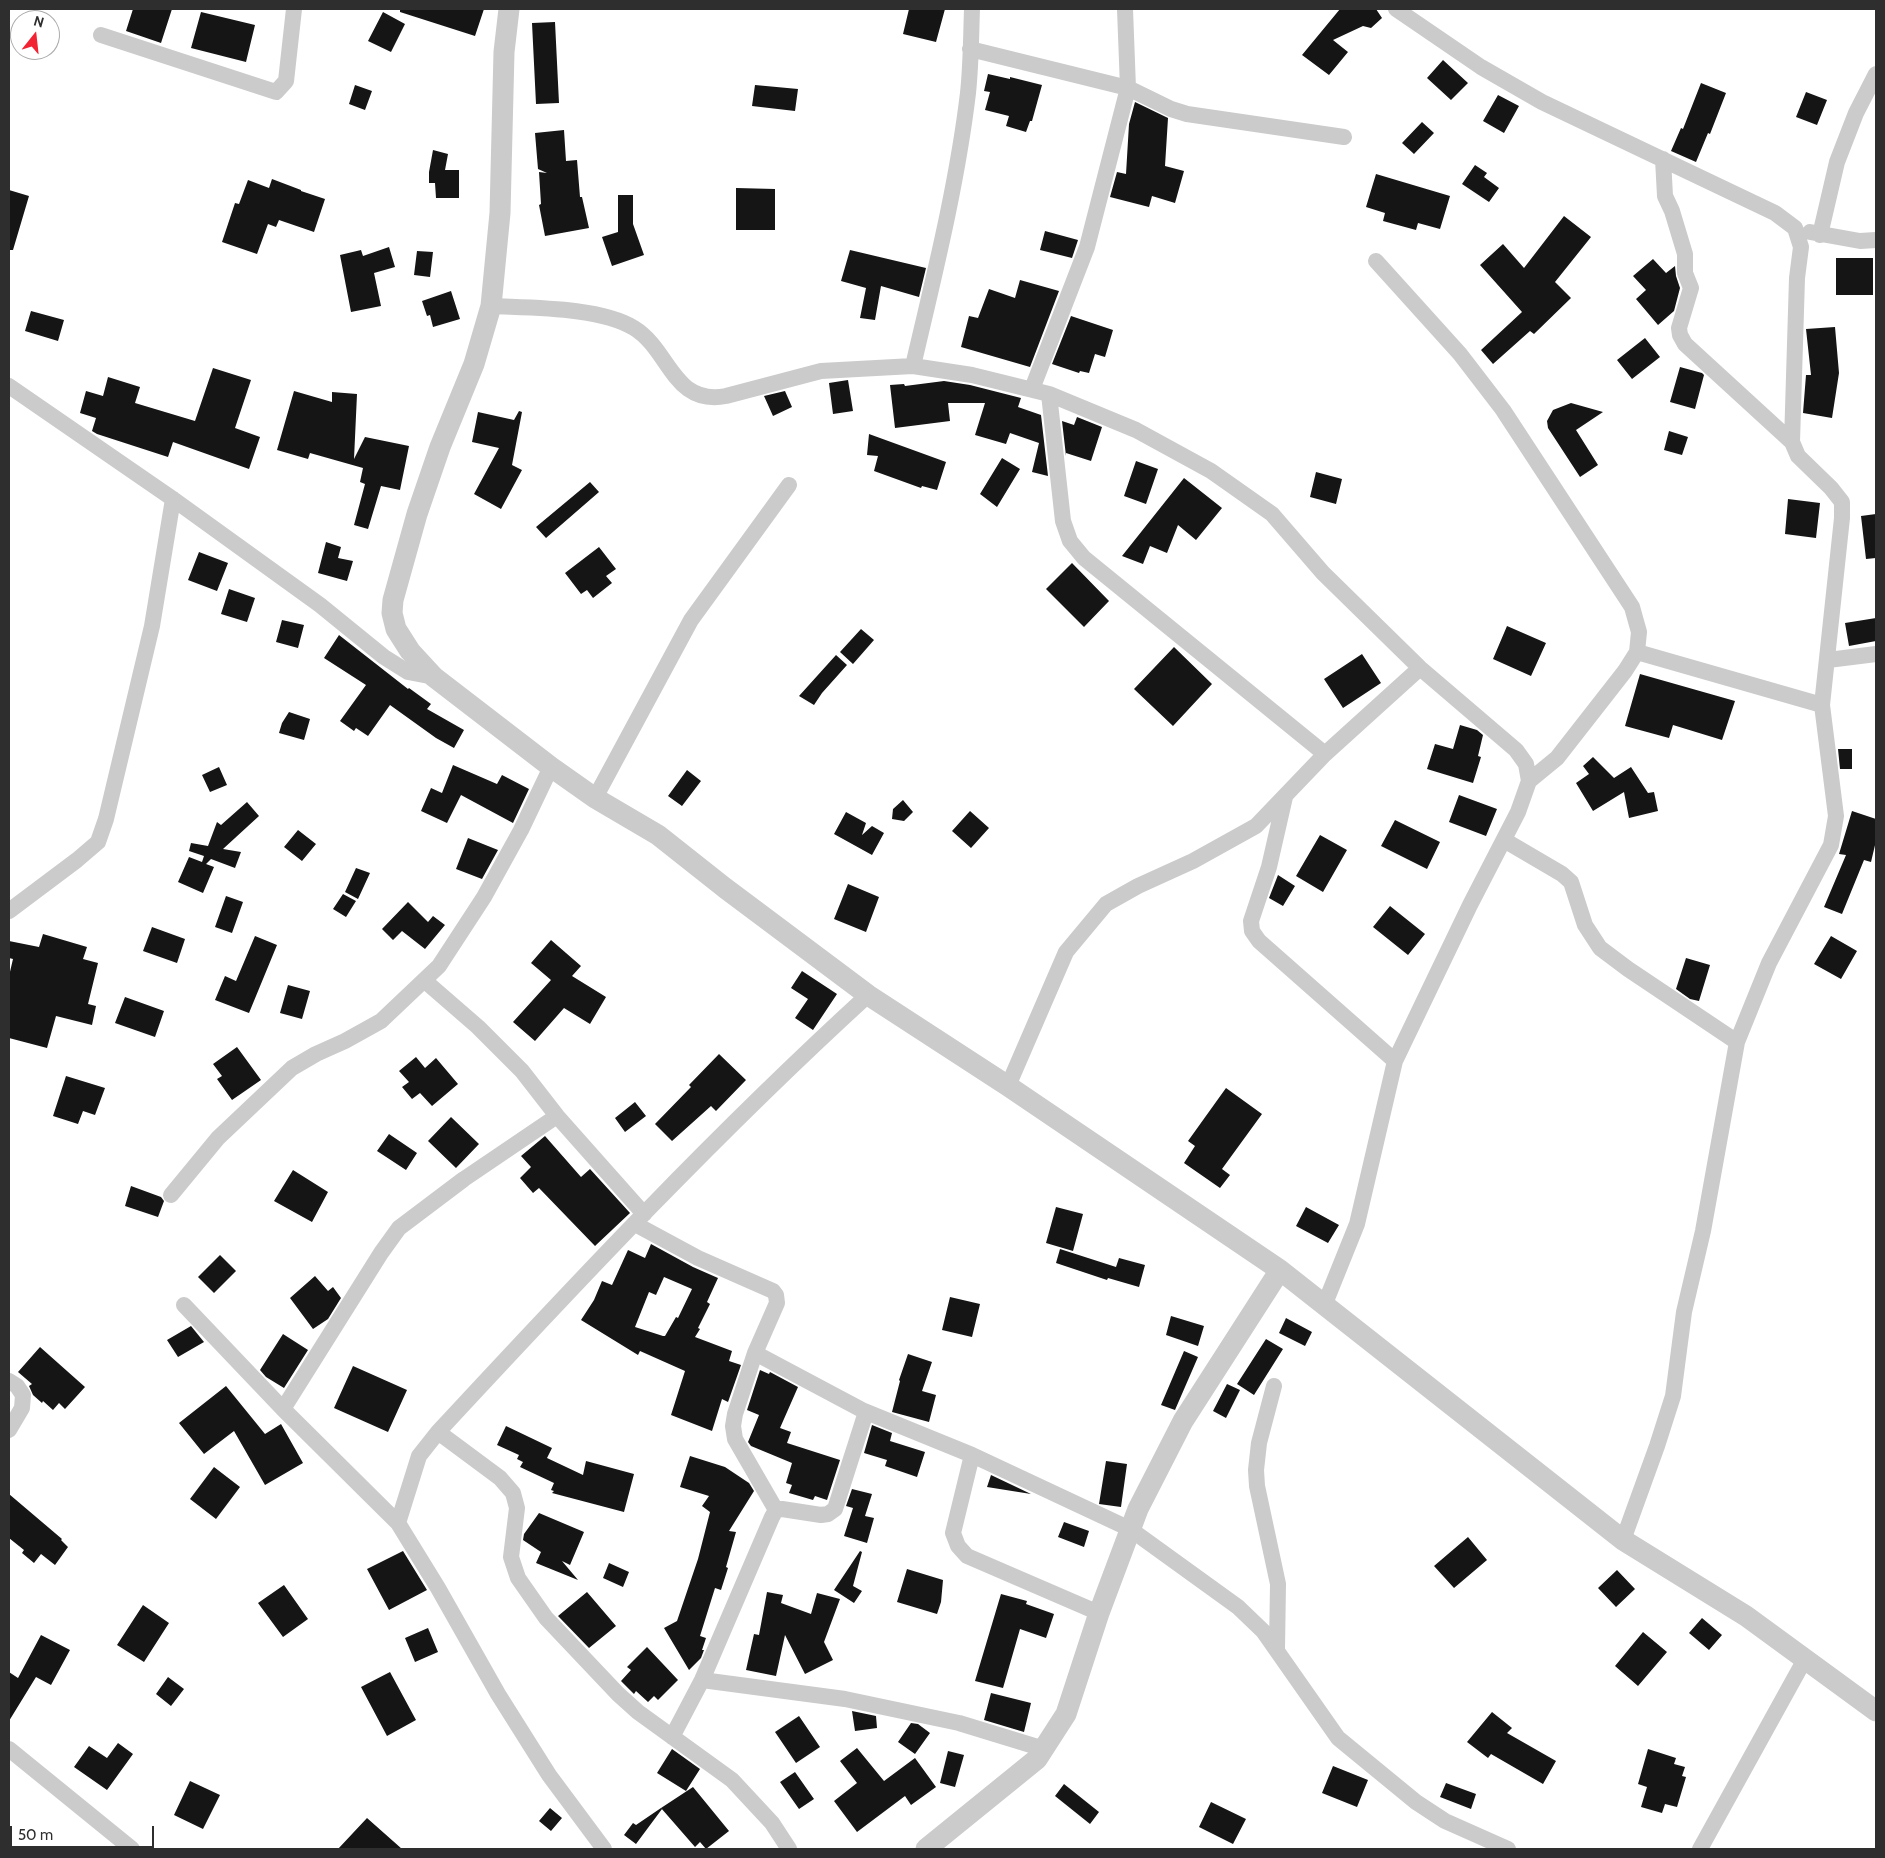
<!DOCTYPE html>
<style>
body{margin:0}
#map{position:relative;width:1885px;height:1858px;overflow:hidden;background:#fff;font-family:Cabin,sans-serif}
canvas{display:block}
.frame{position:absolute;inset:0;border:10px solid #2e2e2e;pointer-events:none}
.north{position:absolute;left:10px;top:10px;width:50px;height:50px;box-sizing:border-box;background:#fff;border:1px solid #ababab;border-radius:50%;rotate:16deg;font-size:14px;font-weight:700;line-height:20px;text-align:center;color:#2e2e2e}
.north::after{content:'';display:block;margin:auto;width:18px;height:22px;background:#f22333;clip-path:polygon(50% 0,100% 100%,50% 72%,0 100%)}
.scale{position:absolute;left:10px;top:1826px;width:144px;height:22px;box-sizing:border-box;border:2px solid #2e2e2e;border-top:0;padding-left:6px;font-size:15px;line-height:18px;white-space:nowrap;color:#2e2e2e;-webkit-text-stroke:4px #fff;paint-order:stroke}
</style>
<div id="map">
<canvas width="1885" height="1858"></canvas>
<div class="frame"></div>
<div class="north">N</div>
<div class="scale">50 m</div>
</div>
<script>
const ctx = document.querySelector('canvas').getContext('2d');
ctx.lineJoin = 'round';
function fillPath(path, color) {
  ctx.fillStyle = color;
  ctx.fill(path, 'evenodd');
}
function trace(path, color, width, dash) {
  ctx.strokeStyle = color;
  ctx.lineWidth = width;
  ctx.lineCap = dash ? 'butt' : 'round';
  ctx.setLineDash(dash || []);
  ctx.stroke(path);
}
const building = new Path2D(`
 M133,9H172L161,43L126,31Z
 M400,9H484L475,36L400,12Z
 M909,9H945L936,42L903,34Z
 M1340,9H1376L1382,18L1371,28L1363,26L1333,40L1348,52L1329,75L1302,55Z
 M201,12L255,25L246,62L191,48Z
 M383,12L405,24L391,52L368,41Z
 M555,22L559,103L536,104L532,23Z
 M1443,60L1468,83L1451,100L1427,78Z
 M988,74L1010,79V77L1042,85L1032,121H1030L1026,132L1006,126L1009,116L985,110L990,92L984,91Z
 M1701,83L1726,93L1710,134L1708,133L1696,162L1671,151L1681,128L1683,129Z
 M355,85L372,91L365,110L349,104Z
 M755,85L798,89L795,111L752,106Z
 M1806,92L1827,100L1817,125L1796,117Z
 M1498,95L1519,106L1504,133L1483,121Z
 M1135,102L1168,118L1165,166L1184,171L1175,203L1152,196L1149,207L1110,197L1117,172L1126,174L1129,124Z
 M1422,122L1434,133L1414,154L1402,143Z
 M564,130L566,161L577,160L580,197H582L589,228L545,236L539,205L541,204L539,172L547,173L538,169L535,133Z
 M433,150L448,154L445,170H459V198H436L435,183H429V172Z
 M1475,165L1487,173L1484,177L1499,188L1489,202L1462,184Z
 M1376,174L1450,196L1440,229L1418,223L1416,230L1383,221L1385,213L1366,207Z
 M272,179L301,190V191L325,199L314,232L279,220L276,227L268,224L257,254L222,242L235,203L239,204L248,180L269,188Z
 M736,188L775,189V230H736Z
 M9,190L29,196L13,250H9Z
 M618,195H633V224L644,255L612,266L602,237L618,232Z
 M1564,216L1591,237L1555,282L1571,298L1534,334L1530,331L1493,364L1481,350L1522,312L1480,265L1503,244L1524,268Z
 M1045,231L1078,240L1072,258L1040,250Z
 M389,247L395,267L374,273L381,306L351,312L340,255L361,250L363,256Z
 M850,250L926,268L919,297L881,286L875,320L860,318L866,288L841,281Z
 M417,251L433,252L430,277L414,275Z
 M1836,258H1873V295H1836Z
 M1653,259L1666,273L1675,266L1676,276L1680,288L1674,311L1658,325L1636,299L1646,290L1633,276Z
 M1020,280L1059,291L1030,367L961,347L969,316L978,318L989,289L1015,298Z
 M451,291L460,319L433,327L430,315L427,316L422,301Z
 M31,311L64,320L58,341L25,331Z
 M1071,316L1113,330L1105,357L1095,354L1089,373L1080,371L1079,373L1052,364Z
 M1835,327L1839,373L1832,418L1803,413L1806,375H1811L1806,329Z
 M1645,338L1660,357L1632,379L1617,360Z
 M1680,367L1702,373L1704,375L1695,409L1670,402Z
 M213,368L251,380L235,428L260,437L249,469L173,442L168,457L97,434L92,431L96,418L80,413L86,391L103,396L108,377L140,387L135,403L195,421Z
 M848,380L853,411L833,414L829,383Z
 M944,381L970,385L1021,398L1018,407L1041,415L1048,476L1032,472L1039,443L1010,433L1006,444L975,435L985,403H948L950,421L895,428L890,385L904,384L905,386Z
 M294,391L332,402V392L357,394L354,459L365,437L409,446L400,490L381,486L368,529L354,525L365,484L360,482L363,468L310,453L308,459L277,450Z
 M785,391L792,407L773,416L764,396Z
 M1571,403L1603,412L1576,430L1598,465L1580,477L1548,428L1547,421L1553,410Z
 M519,411L522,412L512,465L522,470L501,509L474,494L499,448L472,442L478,412L514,420Z
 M1077,417L1102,427L1091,461L1066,453V456L1062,421L1074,425Z
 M1669,431L1688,437L1682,455L1664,450Z
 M869,434L946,462L937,490L922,486L921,488L874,471L878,456L867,455Z
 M1002,458L1020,469L997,507L980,494Z
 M1136,461L1158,469L1146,504L1124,496Z
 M1316,472L1342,479L1336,504L1310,497Z
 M1184,478L1222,508L1196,540L1178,525L1167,553L1150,546L1143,564L1122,556Z
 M590,482L599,492L546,538L536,527Z
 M1788,499L1820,503L1816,538L1785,534Z
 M1876,514V558L1866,559L1861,516Z
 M326,542L341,547L338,558L353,561L347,581L318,573Z
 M599,547L616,569L606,576L612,583L593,598L587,590L581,594L565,573Z
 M199,552L228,563L217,591L188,580Z
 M1072,563L1109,601L1084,627L1046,589Z
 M229,589L255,598L247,622L221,614Z
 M1876,618V641L1849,646L1845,623Z
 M282,620L304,625L298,648L276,642Z
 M1507,626L1546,643L1531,676L1493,659Z
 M861,629L874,640L853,664L840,652Z
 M339,635L408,689L409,688L431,704L427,709L464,730L454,748L436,738L390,705L368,736L356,728L354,731L340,721L366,685L324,658Z
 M1174,647L1212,684L1173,726L1134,689Z
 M1362,654L1381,683L1343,708L1324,679Z
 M836,655L847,665L822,693L814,705L799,696Z
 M1640,674L1735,701L1722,740L1673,725L1669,738L1625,726Z
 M289,712L310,719L304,740L279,733L282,723Z
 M1460,725L1477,730L1483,735L1478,756L1481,757L1473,783L1427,769L1435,744L1453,749Z
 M1838,749H1852V769H1840Z
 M1593,757L1614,778L1631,767L1648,793L1654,792L1658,811L1629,818L1624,792L1593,811L1576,783L1589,774L1583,766Z
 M453,765L497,784L502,775L529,789L513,823L461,795L447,823L421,811L431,788L442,793Z
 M219,767L227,785L210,792L202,775Z
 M687,770L701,781L682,806L668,796Z
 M1459,795L1497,809L1486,836L1449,822Z
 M903,800L913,812L904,821L892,819L893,809Z
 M247,802L259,816L223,849L241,852L235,868L211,859L206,864L214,867L203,893L178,882L189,857L202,862L204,856L189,851L191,843L208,846L217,822L221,825Z
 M970,811L989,828L971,848L952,831Z
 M1852,811L1876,819V841L1871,862L1864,860L1842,914L1824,907L1846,855L1839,854Z
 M846,812L866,823L862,835L872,826L884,833L872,855L834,834Z
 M1395,820L1440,842L1427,869L1381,846Z
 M298,830L316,844L302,861L284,847Z
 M1320,835L1347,850L1323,892L1296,876Z
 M468,838L498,850L482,879L456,869Z
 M356,868L370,873L358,899L345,892Z
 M1278,875L1295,886L1283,906L1269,898Z
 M848,884L879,897L866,932L834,919Z
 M343,894L356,901L346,917L333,909Z
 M226,896L243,902L232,933L215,927Z
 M408,902L428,922L433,916L445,925L425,949L402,931L393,940L382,929Z
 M1390,906L1425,934L1408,955L1373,927Z
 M152,927L185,939L177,963L143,951Z
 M43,934L87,947L83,959L98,963L88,1004L96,1006L92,1025L56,1016L47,1048L9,1038V976L13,959L9,958V941L39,947Z
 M255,936L277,945L249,1013L215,1000L225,976L236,981Z
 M1831,936L1857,951L1841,979L1814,964Z
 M551,940L581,966L572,976L606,997L590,1024L564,1008L535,1041L513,1022L551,980L531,963Z
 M1686,958L1710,965L1699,1001L1690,999L1676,989Z
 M802,971L837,994L813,1030L795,1018L808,999L791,988Z
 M288,985L310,991L302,1019L280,1013Z
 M125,997L164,1011L155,1037L115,1023Z
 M237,1047L261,1080L232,1100L217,1079L222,1076L213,1064Z
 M719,1054L746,1080L716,1111L711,1106L672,1141L655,1124L691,1087L689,1085Z
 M416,1057L425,1068L436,1058L458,1084L432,1106L420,1093L412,1099L402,1087L409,1082L399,1071Z
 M66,1076L105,1088L95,1115L83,1111L78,1124L53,1116Z
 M1226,1088L1262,1114L1222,1169L1230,1175L1220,1188L1184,1163L1195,1146L1188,1141Z
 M635,1102L646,1116L625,1132L615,1118Z
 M451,1117L479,1144L456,1168L428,1141Z
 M389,1134L417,1153L406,1170L377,1151Z
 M545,1136L581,1177L590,1169L630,1213L595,1246L539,1188L533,1193L520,1178L531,1167L521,1156Z
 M293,1170L328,1192L312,1222L274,1201Z
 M131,1186L161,1197L164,1201L158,1217L125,1206Z
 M1056,1207L1083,1214L1073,1251L1046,1243Z
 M1306,1207L1339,1225L1328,1243L1296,1226Z
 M651,1244L693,1267L718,1278L707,1302L710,1304L698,1328L700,1329L695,1337L732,1351L729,1361L741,1365L728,1402L722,1399L712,1431L671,1415L685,1371L640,1351L638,1355L581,1320L594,1300L602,1281L612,1285L628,1250L645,1258ZM664,1277L692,1289L678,1318L676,1317L665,1336H663L635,1327L649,1292L656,1295Z
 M1060,1249L1116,1267L1119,1258L1145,1265L1139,1287L1108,1278L1107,1280L1056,1263Z
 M220,1255L236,1271L214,1293L198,1277Z
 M315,1276L328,1291L333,1287L341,1298L328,1319L313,1329L290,1298Z
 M950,1297L980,1304L972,1337L942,1330Z
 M1171,1316L1204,1326L1198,1346L1166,1335Z
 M1286,1318L1312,1332L1305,1346L1279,1333Z
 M191,1326L204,1342L178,1357L167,1340Z
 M283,1334L308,1350L284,1388L266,1377L260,1370Z
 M1266,1339L1283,1349L1254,1395L1237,1384Z
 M40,1347L85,1387L65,1409L59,1403L53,1410L43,1401L42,1403L33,1395L29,1386L32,1384L18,1372Z
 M1184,1351L1198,1357L1175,1410L1161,1405Z
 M908,1354L932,1362L922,1391L936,1395L929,1422L892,1412L900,1381L899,1380Z
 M353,1366L407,1390L388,1432L334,1408Z
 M760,1370L769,1374L770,1372L798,1387L780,1428L791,1432L787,1443L840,1460L827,1500L815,1496L813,1500L789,1493L792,1485L786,1483L792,1463L751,1446L748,1442L759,1415L747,1410Z
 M1227,1384L1240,1390L1226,1418L1213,1411Z
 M226,1386L265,1434L281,1424L303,1463L265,1485L234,1431L204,1454L179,1423Z
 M872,1425L892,1433L890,1441L925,1452L917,1477L885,1466L887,1460L864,1453Z
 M506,1426L552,1448L547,1458L583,1475L586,1461L634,1474L624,1512L552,1493L554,1491L551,1490L554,1483L520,1467L523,1462L517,1459L519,1455L497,1445Z
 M690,1456L725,1467L749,1483L754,1491L729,1531L736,1532L726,1567L728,1568L721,1590L715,1588L700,1636L706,1638L702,1650H704L701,1658L689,1670L664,1628L677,1621L698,1559L710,1512L702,1506L709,1496L680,1487Z
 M1106,1461L1127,1464L1121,1507L1099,1504Z
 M214,1467L240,1487L216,1519L190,1499Z
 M991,1475L1031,1494L987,1487Z
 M852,1489L872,1494L865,1516L874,1518L867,1543L844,1536L853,1508L846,1506Z
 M9,1494L62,1539L61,1540L68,1547L55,1565L41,1554L34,1563L22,1553L24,1550L9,1538Z
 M539,1513L584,1532L570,1565L562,1561L578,1580L536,1563L541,1552L523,1540L524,1534Z
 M1064,1522L1089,1531L1084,1547L1058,1537Z
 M1468,1537L1487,1560L1454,1588L1434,1566Z
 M403,1551L427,1590L389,1610L367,1569Z
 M860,1551L862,1552L853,1586L862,1591L854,1603L834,1590Z
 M609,1563L629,1572L623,1587L603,1578Z
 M907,1569L943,1580L941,1602L937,1614L897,1602Z
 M1617,1570L1635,1589L1616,1607L1598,1588Z
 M284,1585L308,1619L283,1637L258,1603Z
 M587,1592L616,1626L589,1648L558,1616Z
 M767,1592L783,1595L781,1603L811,1614L817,1593L840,1599L824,1642L833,1660L805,1674L785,1635L776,1676L746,1670L754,1634L759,1635Z
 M1001,1594L1027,1601L1026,1604L1054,1614L1046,1638L1020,1629L1003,1688L975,1681Z
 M143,1605L169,1623L144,1662L117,1645Z
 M1702,1618L1722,1635L1709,1650L1689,1633Z
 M428,1628L438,1652L415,1662L405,1638Z
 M1643,1632L1667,1652L1638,1686L1615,1666Z
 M41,1635L70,1650L51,1685L36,1677L9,1721V1672L18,1678Z
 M647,1647L678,1680L658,1700L654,1696L648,1702L636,1691L634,1694L621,1681L631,1670L627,1667Z
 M390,1672L416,1720L387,1736L361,1687Z
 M168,1677L184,1689L171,1706L156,1694Z
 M991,1693L1031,1703L1024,1732L984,1720Z
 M852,1711L876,1716L877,1728L855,1731Z
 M1492,1712L1512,1728L1507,1733L1556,1761L1543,1784L1491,1754L1488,1758L1467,1742Z
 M799,1716L820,1747L796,1763L775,1732Z
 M911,1723L918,1724L930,1733L915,1754L898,1742Z
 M118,1743L133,1754L107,1790L74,1767L89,1746L107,1758Z
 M857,1748L884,1781L915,1758L936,1787L911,1805L905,1796L857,1832L834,1801L857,1783L840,1761Z
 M672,1749L700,1769L686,1791L657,1773Z
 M1648,1749L1676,1758L1674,1764L1685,1767L1682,1776L1686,1777L1677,1807L1665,1804L1662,1813L1641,1807L1647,1787L1638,1784Z
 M948,1751L964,1755L955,1787L940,1783Z
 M1333,1766L1368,1780L1357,1807L1322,1793Z
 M795,1772L814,1799L799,1809L780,1782Z
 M190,1781L220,1795L203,1829L174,1815Z
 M1446,1783L1476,1794L1471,1809L1440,1797Z
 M1064,1784L1099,1812L1090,1824L1055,1796Z
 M693,1787L729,1831L706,1849L700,1842L695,1847L661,1808Z
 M1211,1802L1246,1819L1233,1844L1199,1827Z
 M550,1808L562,1818L551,1831L539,1821Z
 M661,1808L662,1809L636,1844L624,1835L633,1823L636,1825Z
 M367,1818L402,1849H338Z`);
const minor = new Path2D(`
 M1396,9L1481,67L1542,102L1775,213L1795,228L1801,247L1797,278L1792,442L1798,456L1831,488L1842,502V518L1822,705L1836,816L1831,845L1769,963L1737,1042L1703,1231L1684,1312L1673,1396L1657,1446L1623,1540
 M101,35L276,92L286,81L294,9
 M970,49L1128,88L1171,109L1187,114L1344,137
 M1663,159L1665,196L1672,211L1685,254V273L1691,288L1679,328L1680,335L1685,344L1792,442
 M1810,232L1860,241L1876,240
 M1820,235L1837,162L1856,113L1876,74
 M1376,261L1460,354L1503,410L1632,607L1639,632L1637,652L1625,671L1557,758L1529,781
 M491,306C531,308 600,307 634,328C670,350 673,406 726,396L821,371L913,366L972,375L1049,394L1136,430L1211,471L1272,514L1323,573L1420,668L1516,750L1526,764L1529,781L1518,812L1470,905L1395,1061L1357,1224L1324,1306
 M913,366C934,276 957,185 968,93C971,65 971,37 972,9
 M9,386L173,499L320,605L384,657L408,672L434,677
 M1032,389L1087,247L1128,88L1125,9
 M1049,394L1063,521L1070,541L1084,558L1325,754
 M1637,652L1822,705
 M1828,660L1876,654
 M1285,797L1269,867L1251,921L1252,931L1259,941L1395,1061
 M595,798L691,620L789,485
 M1504,840L1562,874L1571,882L1585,925L1600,948L1628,969L1737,1042
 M9,911L77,860L98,842L106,819L152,626L173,499
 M425,981L478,1027L522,1071L557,1116L644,1214
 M1008,1086L1066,952L1106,904L1138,886L1193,861L1256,826L1325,754L1420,668
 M171,1195L218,1138L292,1068L316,1054L345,1041L381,1021L439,966L484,897L521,830L551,767
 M635,1224L698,1258L773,1291L776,1295L777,1303L755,1353L735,1414L733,1426L735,1439L776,1510
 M184,1305L283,1409L398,1523L438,1588L498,1694L549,1775L604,1849
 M755,1353L864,1411L972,1455L1130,1529L1238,1607L1263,1631L1338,1738L1416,1802L1445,1821L1508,1849
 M9,1381L17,1386L23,1395L22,1408L9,1430
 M1274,1386L1259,1443L1256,1470L1257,1486L1278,1584L1277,1649
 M283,1409L381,1253L399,1228L464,1179L557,1116
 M438,1432L500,1478L513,1493L517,1508L511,1557L518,1578L546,1618L618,1694L638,1712L732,1780L772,1823L789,1849
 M972,1455L953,1533L958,1546L967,1556L1099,1613
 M398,1523L419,1456L438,1432C577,1282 717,1133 868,995
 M702,1680L845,1699L959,1723L1044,1749
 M672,1737L702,1680L772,1517L776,1510L782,1509L821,1515L828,1514L835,1509L866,1412
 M9,1749L132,1849
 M1700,1849L1805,1659`);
const tertiary = new Path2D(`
 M509,9L504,52L500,213L491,306L474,364L440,447L417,514L393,600L392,613L396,629L410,651L434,677L551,767L595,798L658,835L725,888L868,995L1008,1086L1280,1270L1623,1540L1746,1616L1876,1711
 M926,1849L1037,1759L1066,1714L1099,1613L1138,1509L1183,1421L1280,1270`);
fillPath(building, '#151515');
trace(minor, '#cbcbcb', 16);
trace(tertiary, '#cbcbcb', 21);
</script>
